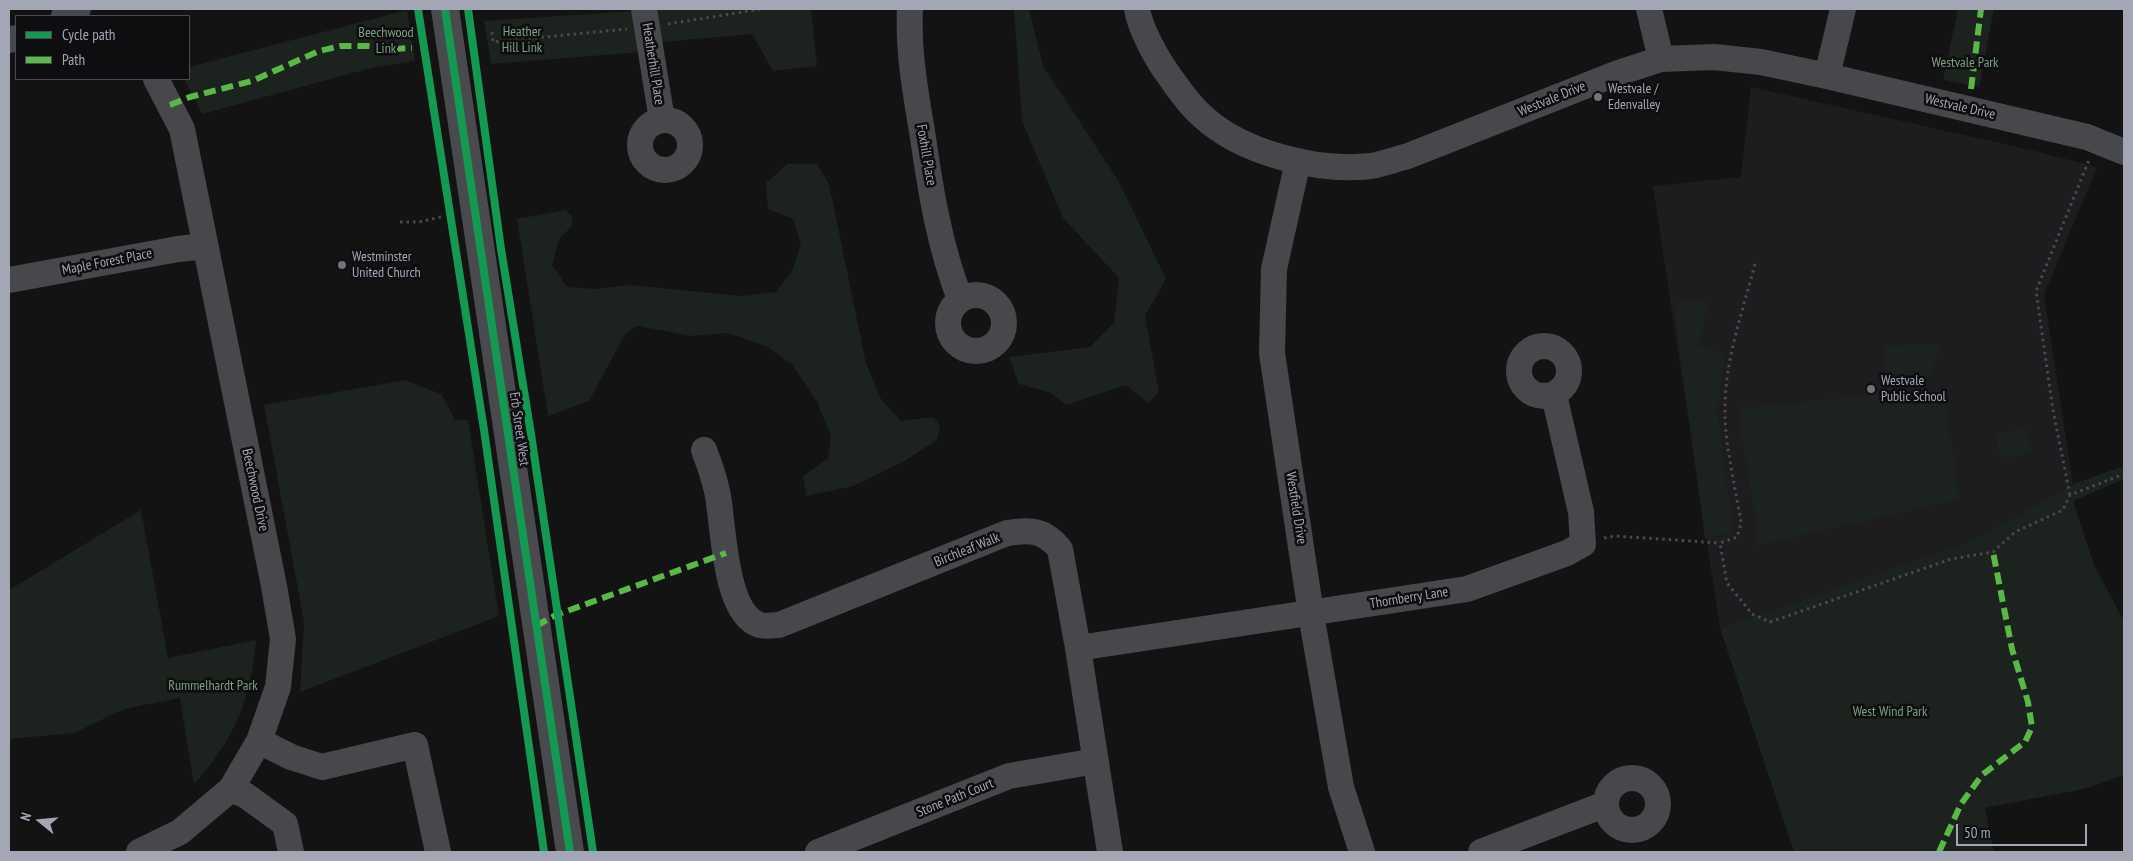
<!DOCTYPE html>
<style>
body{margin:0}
#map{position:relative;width:2133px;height:861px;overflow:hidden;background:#131313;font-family:"PT Sans Narrow",sans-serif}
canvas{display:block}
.frame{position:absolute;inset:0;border:10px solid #a3a7b5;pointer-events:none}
.legend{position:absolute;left:15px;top:15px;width:175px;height:65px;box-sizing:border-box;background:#0e0d0f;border:1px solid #4a4b51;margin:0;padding:6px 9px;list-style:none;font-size:15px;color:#a3a7b5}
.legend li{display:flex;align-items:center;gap:10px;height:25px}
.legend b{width:25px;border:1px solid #4a4b51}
.north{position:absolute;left:15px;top:796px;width:50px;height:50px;-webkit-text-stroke:4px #0e0d0f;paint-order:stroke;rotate:287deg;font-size:14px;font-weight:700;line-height:20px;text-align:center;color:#a3a7b5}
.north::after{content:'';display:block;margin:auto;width:18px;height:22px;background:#a3a7b5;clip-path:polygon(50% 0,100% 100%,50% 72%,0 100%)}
.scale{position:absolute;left:1956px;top:824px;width:131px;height:22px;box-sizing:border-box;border:2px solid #a3a7b5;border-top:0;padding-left:6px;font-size:15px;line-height:18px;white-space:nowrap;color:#a3a7b5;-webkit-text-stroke:4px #0e0d0f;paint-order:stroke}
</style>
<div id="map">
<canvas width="2133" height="861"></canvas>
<div class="frame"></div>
<ul class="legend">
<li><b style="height:6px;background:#139951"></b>Cycle path</li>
<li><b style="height:6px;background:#58b947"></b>Path</li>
</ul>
<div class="north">N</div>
<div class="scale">50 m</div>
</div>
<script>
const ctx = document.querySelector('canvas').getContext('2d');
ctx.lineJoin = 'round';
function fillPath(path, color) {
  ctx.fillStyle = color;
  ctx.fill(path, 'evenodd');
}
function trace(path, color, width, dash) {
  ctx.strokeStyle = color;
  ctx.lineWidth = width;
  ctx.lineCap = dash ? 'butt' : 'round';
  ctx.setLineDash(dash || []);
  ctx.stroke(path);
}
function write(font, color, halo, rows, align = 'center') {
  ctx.font = font + ' "PT Sans Narrow",sans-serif';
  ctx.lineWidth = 5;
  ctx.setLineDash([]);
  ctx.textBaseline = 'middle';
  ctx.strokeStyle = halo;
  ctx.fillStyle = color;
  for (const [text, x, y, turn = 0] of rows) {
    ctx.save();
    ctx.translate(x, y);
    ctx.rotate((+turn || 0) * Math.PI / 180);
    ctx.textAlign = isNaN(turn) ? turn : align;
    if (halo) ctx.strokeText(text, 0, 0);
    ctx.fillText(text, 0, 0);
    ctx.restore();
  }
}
const built = new Path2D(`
 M1751,87L2035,151L2097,167L2044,295L2073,484L1975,539L1720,628L1653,186L1741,177Z`);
const green = new Path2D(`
 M664,9H811L817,66L773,71L752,34L663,42L642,52L491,64L484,21Z
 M1017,9H1029L1043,66L1118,180L1166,279L1145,316L1159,392L1148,403L1126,385L1066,405L1051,393L1019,384L1009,357L1090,347L1114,323L1119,278L1063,218L1022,121L1014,10Z
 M1958,9H1994L1979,87L1943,80Z
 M407,10L415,61L371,68L202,114L184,79H189V67Z
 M787,164H817L829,184L866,363L881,399L901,421L933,417L940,426L937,440L903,462L853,486L806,496L803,476L828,458L831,436L817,402L792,364L766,346L728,333L692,336L637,326L626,333L589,401L548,416L517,219L565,210L572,215V226L559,239L552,265L567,287L595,289L630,285L741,296L776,292L792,271L801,245L793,219L768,209L766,183Z
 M1673,297L1708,303L1699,346L1726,355L1717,408L1733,532L1705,539Z
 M1941,344C1936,361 1931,376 1918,389L1904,378L1883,371L1884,346Z
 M405,380L441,394L455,420H468L499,616L300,692L304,622L264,405Z
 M1942,389L1960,499L1759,545L1738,408Z
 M2026,429L2032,453L2007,458L2000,456L1996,433Z
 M2124,466V479L2073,501L2094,565L2124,621V775L2088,788L1985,808L1994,852H1794L1720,628L1975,539L2073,484Z
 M141,510L168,658L256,640C251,699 234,741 194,784L180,698L124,709L74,733L9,739V590Z`);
const path = new Path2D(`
 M668,24L761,9
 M492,32L493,42L627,29
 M400,222H419L441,217
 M1755,264C1742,314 1723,365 1725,417C1726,450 1736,490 1741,523L1737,537L1720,543L1727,583L1752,614L1770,622L1951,559L1993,552L2015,532L2063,510L2070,495L2124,474
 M2070,495L2053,410L2036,291L2089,160
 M1604,538L1615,536L1720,543`);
const minor = new Path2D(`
 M644,9L662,120
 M910,9C908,50 915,90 922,131C930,187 939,245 960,299
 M1137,9C1140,29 1158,61 1170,77C1179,90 1189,104 1201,115C1241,153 1317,172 1371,166C1383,164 1396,159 1408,156L1618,73L1661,59L1714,57L1761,62L1827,76L2087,137L2124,152
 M1649,9L1661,59
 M64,16L78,9
 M9,40L16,38
 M1827,76L1843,9
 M640 145a25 25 0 1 1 50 0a25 25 0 1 1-50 0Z
 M1298,161L1274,269L1272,353L1311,614L1341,787L1362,852
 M9,280L178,249L205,246
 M948 323a28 28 0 1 1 56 0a28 28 0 1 1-56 0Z
 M1519 371a25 25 0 1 1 50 0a25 25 0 1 1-50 0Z
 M704,450C709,463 714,477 717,491C724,522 723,614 760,625C765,627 773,625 779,625L1007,533C1031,529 1044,530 1060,549L1078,648L1110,852
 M1078,648L1467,589L1567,553L1583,544L1581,512L1554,395
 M259,741L291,757L322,767L415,745L438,852
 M1606 804a26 26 0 1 1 52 0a26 26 0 1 1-52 0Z
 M231,789L245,795L285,824L291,852
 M139,852L180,832L231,789L259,741L278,687L283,639L274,586L182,129L156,79
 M818,852L1009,776L1096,761
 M1481,852L1606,804`);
const major = new Path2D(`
 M445,9L570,852`);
const quiet = new Path2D(`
 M1971,89L1981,9
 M170,105L190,97L252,81L319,51L341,46H369L393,49L412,48
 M536,626L556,615L726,553
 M1939,852L1961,804L1982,775L2025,742L2032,727L2028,702L2012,649L1993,552`);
const cycleway = new Path2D(`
 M418,9L484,430L544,852
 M445,9L570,852
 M468,9L501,249L531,434L593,852`);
const markers = [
 [1598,97,5,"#71737c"],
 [342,265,5,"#71737c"],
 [1871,389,5,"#71737c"]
];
const parkNames = [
 ["Heather",522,32],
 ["Hill Link",522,48],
 ["Beechwood",386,33],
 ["Link",386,49],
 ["Westvale Park",1965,63],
 ["Rummelhardt Park",213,686],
 ["West Wind Park",1890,712]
];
const streetNames = [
 ["Heatherhill Place",653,64,81],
 ["Westvale Drive",1552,99,-22],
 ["Westvale Drive",1960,107,13],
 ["Foxhill Place",926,155,80],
 ["Maple Forest Place",107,262,-11],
 ["Erb Street West",519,429,82],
 ["Beechwood Drive",255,490,78],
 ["Westfield Drive",1296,508,81],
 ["Birchleaf Walk",967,550,-22],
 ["Thornberry Lane",1409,598,-9],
 ["Stone Path Court",955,798,-22]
];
const poiNames = [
 ["Westvale /",1608,89],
 ["Edenvalley",1608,105],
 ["Westminster",352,257],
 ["United Church",352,273],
 ["Westvale",1881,381],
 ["Public School",1881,397]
];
fillPath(built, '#1d1d1f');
fillPath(green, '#1c221d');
trace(path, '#49494e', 3, [2.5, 4]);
trace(minor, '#47484c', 26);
trace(major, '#494a4e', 28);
trace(quiet, '#58b947', 6, [12, 6]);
trace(cycleway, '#139951', 8);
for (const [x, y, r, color] of markers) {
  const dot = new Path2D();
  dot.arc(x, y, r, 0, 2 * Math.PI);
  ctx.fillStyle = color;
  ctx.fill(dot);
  trace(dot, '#0e0d0f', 2);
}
write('14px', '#79a17f', '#0e0d0f', parkNames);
write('14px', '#a3a7b5', '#0e0d0f', streetNames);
write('14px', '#a3a7b5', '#0e0d0f', poiNames, 'left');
</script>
